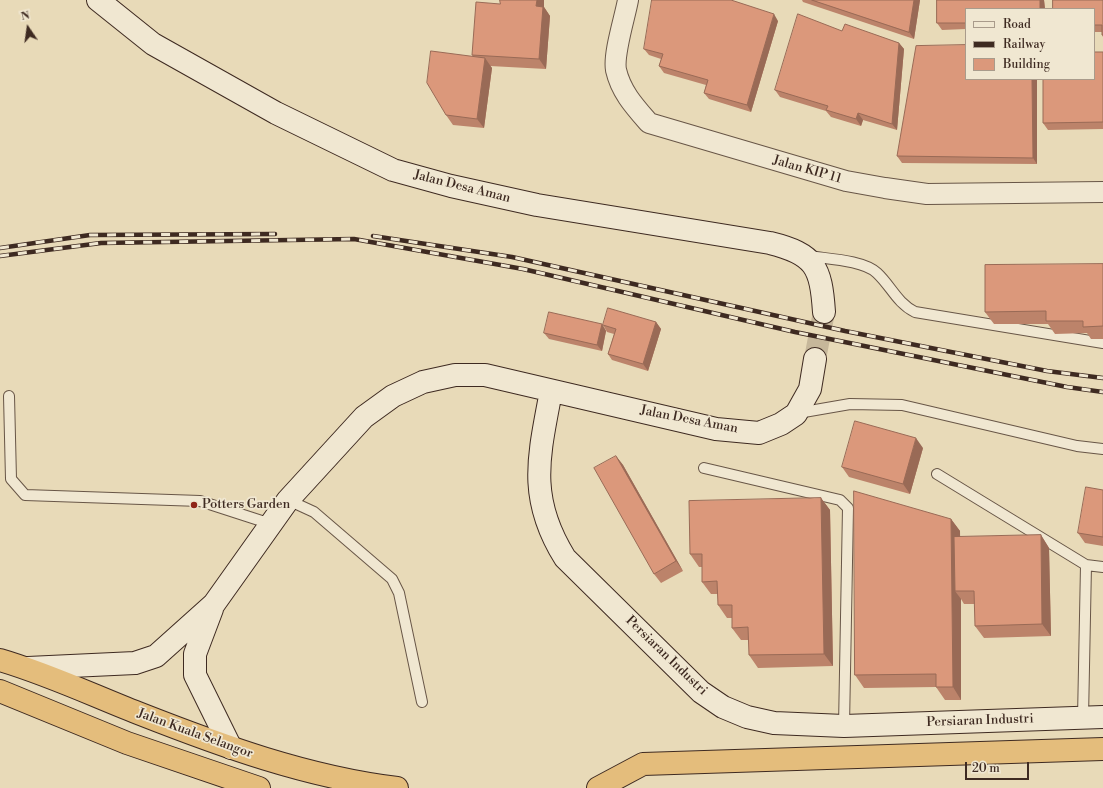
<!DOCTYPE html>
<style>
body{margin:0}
#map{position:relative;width:1103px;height:788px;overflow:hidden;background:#e8dab8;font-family:"Libre Bodoni",serif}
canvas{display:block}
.legend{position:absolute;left:965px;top:8px;width:130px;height:72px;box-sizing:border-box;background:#f0e7d1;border:1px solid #a99b8b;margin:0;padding:5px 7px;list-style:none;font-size:12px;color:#3e2a21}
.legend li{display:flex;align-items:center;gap:8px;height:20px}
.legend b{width:20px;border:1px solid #a99b8b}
.north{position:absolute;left:8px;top:8px;width:40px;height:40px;-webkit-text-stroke:3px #f0e7d1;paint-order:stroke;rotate:347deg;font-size:11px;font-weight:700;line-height:16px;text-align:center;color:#3e2a21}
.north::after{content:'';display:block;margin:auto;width:14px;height:18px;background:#3e2a21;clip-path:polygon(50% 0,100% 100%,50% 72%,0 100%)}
.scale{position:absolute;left:965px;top:762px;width:64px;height:18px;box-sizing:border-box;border:2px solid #3e2a21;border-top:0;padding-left:5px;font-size:12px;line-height:14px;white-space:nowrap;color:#3e2a21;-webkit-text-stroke:3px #f0e7d1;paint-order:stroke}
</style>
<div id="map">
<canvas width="1103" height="788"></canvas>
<ul class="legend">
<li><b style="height:5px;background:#f0e7d1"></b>Road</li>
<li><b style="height:5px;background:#3e2a21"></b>Railway</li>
<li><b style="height:11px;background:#db987b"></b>Building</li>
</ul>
<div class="north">N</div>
<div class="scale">20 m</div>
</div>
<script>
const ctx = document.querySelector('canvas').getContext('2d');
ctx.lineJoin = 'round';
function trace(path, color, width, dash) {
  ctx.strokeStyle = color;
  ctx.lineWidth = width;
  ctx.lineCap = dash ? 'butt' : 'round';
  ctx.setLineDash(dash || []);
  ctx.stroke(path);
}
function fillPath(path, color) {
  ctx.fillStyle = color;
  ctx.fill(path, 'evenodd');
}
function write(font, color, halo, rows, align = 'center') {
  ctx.font = font + ' "Libre Bodoni",serif';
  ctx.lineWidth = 3.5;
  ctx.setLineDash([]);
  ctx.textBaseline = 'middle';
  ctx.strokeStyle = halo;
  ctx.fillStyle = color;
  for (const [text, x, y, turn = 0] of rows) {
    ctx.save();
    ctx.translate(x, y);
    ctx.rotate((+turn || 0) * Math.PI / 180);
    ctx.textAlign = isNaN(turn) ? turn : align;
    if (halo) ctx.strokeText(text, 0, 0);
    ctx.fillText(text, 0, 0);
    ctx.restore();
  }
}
const secondaryTunnel = new Path2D(`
 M815,359L824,312`);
const lane = new Path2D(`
 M809,256C827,259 863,260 877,273C891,286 897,303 915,312L1103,343
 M9,396L11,479L25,495L200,501L271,524
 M798,413L850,404L902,405L1077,446L1103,449
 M704,468L840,500L848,508L844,726
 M937,474L1086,565L1083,718
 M288,500L314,512L392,579L399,593L422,702
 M1086,565L1103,567`);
const street = new Path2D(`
 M628,0C625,17 613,54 616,70C621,92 635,107 649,123L846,181L885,188L927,194L1103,192`);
const secondary = new Path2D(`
 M98,0L153,44L276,113L393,170L451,186L537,205L770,243C815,254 821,267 824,312
 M551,391C539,456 527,497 565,558L701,692L723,707L747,717L774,723L844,726L1103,717
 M212,609L195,654V675L231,748
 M28,668L135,663L156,656L214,604L288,500L364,417L393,396L423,382L455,375H485L716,429L759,433L781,424L796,414L810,389L815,359`);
const highway = new Path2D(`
 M0,660C48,674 92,695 138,713C222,746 307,777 397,788
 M0,691L127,743L259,788
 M598,788L643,764L1103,749`);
const rail = new Path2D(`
 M373,236L512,257L845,331L1047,371L1103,378
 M0,248L90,235L275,234
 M0,256L101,243L354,239L523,269L795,332L1067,387L1103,392`);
const wall = new Path2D(`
 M544,0V7L550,16L546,69L490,66L492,68L484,128L453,125L446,115L473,57L472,55L500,4Z
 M802,0H920L914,39L803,2Z
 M937,0H1044L1045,9H966V29L942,30L937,23Z
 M1103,0V37L1102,35V32H1094V9Z
 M778,21L751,112L709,99L704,93L706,85L664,73L659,66L661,59L649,55L644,49Z
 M842,31L899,43L904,49L897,130L863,120L861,126L831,117L826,111L780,97L775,90Z
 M1103,52V129L1048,130L1043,123Z
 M966,79H1037V164L902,163L897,156Z
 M1103,264V339H1091L1087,333L1055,334L1048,324H994L985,312Z
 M656,322L661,329L648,371L612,360L608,354L614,334L607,332L603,325Z
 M602,324L606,331L602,351L549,339L544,333Z
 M923,448L910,494L849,477L842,467Z
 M616,456L623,465L683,571L661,583L654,574Z
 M1103,490V546L1085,543L1078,533Z
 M821,498L830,510L833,666L758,668L749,655V640H741L732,628V618H727L718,605V594H711L702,582V567H699L690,554Z
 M951,519L960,531V537L1041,535L1049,548L1051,636L984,638L975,626V604H964L961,599V700H945L936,687L864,688L855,675Z`);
const shadedWall = new Path2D(`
 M537,0H544V7L550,16L546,69L539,59L536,6Z
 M914,0H920L914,39L909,32Z
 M1040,0H1044L1045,9H1040Z
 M774,14L778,21L751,112L747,105Z
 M899,43L904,49L897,130L892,124Z
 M485,58L492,68L484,128L477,119Z
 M1032,79H1037V164L1033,158Z
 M858,113L863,120L861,126L856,119Z
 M656,322L661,329L648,371L643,364Z
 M602,324L606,331L602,351L597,345Z
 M916,438L923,448L910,494L903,484Z
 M616,456L623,465L683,571L676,561Z
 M821,498L830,510L833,666L824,654Z
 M951,519L960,531L961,591H955L961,599V700L953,687Z
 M1041,535L1049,548L1051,636L1042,624Z`);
const building = new Path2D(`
 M500,0H537L536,6L543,7L539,59L472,55L476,2L500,4Z
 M652,0H731L774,14L747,105L704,93L708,80L659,66L663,54L644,49Z
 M812,0H914L909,32Z
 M937,0H1040V9H966V23H937Z
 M1053,0H1103V35H1102V25H1094V9H1053Z
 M798,14L842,31L845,24L899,43L892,124L858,113L856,119L826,110L828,106L775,90Z
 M966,45V79H1032L1033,158L897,156L916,46Z
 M431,51L485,58L477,119L446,115L427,83Z
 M1094,52H1103V122L1043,123V79H1094Z
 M1103,264V326L1083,327V321H1046V311L985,312V265Z
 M608,308L656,322L643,364L608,354L616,329L603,325Z
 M549,312L602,324L597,345L544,333Z
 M855,421L916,438L903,484L842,467Z
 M616,456L676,561L654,574L594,468Z
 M1086,487L1103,490V537L1078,533Z
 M854,491L951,519L953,687H936V674L855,675Z
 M821,498L824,654L749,655L748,627L732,628V605H718L717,581L702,582V554H690L689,501Z
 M1041,535L1042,624L975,626L974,591H955L954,537Z`);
const markers = [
 [194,505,4,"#8f2418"]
];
const streetNames = [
 ["Jalan KIP 11",807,170,16],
 ["Jalan Desa Aman",462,187,14],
 ["Jalan Desa Aman",689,420,11],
 ["Persiaran Industri",666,656,44],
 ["Persiaran Industri",980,721,-2],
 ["Jalan Kuala Selangor",195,734,20]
];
const poiNames = [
 ["Potters Garden",202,505]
];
trace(secondaryTunnel, '#c6b79a', 22, [22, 11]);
trace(lane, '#685647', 12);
trace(street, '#685647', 22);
trace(secondary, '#3e2a21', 24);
trace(highway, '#3e2a21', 24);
trace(lane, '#f0e7d1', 10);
trace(street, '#f0e7d1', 20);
trace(secondary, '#f0e7d1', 22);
trace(highway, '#e4bd7c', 22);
trace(rail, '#3e2a21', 4.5);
trace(rail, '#f0e7d1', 3, [9]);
fillPath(wall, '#bc836a');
fillPath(shadedWall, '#996a56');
fillPath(building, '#db987b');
trace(building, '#996a56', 1);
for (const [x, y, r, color] of markers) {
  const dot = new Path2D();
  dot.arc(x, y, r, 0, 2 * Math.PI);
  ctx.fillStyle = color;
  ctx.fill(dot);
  trace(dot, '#f0e7d1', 1.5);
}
write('13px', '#3e2a21', '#f0e7d1', streetNames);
write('13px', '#3e2a21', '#f0e7d1', poiNames, 'left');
</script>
